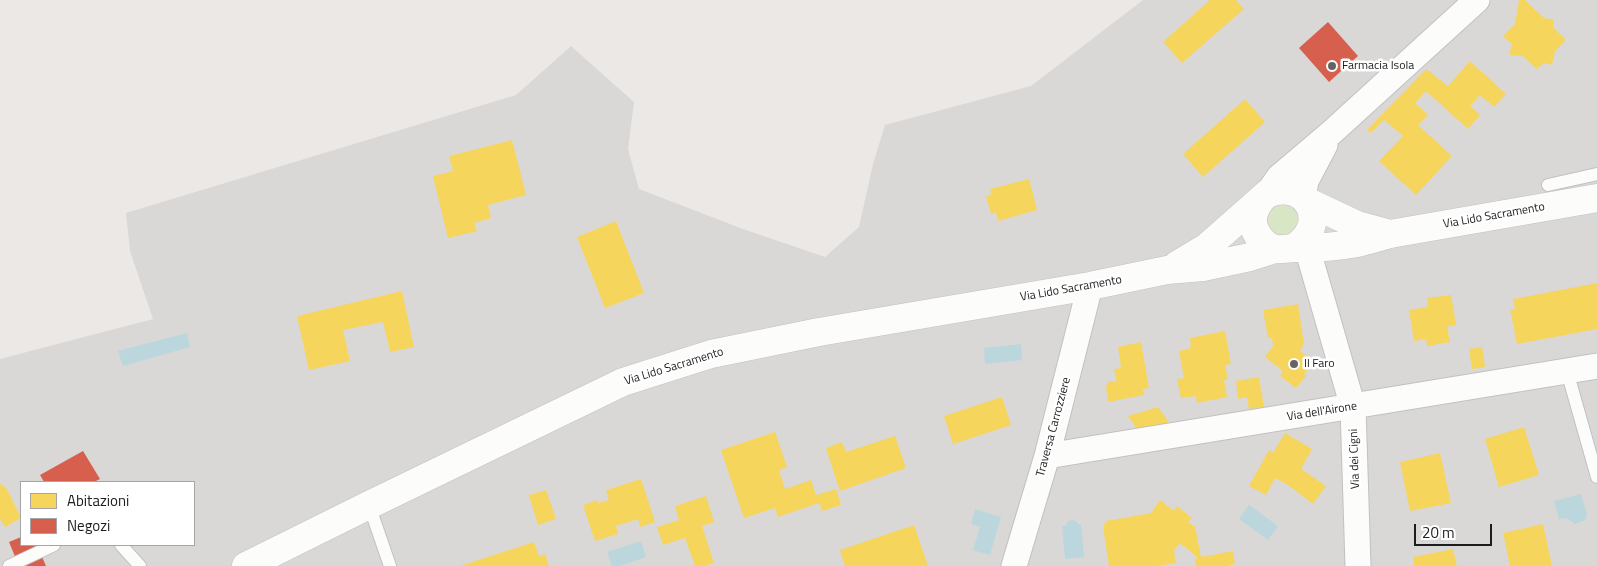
<!DOCTYPE html>
<style>
body{margin:0}
#map{position:relative;width:1597px;height:566px;overflow:hidden;background:#ebe8e5;font-family:"Titillium Web",sans-serif}
canvas{display:block}
.legend{position:absolute;left:20px;top:481px;width:175px;height:65px;box-sizing:border-box;background:#fff;border:1px solid #a5a5a5;margin:0;padding:6px 9px;list-style:none;font-size:15px;color:#1d1d1d}
.legend li{display:flex;align-items:center;gap:10px;height:25px}
.legend b{width:25px;border:1px solid #a5a5a5}
.scale{position:absolute;left:1414px;top:524px;width:78px;height:22px;box-sizing:border-box;border:2px solid #1d1d1d;border-top:0;padding-left:6px;font-size:15px;line-height:18px;white-space:nowrap;color:#1d1d1d;-webkit-text-stroke:4px #fff;paint-order:stroke}
</style>
<div id="map">
<canvas width="1597" height="566"></canvas>
<ul class="legend">
<li><b style="height:14px;background:#f6d55c"></b>Abitazioni</li>
<li><b style="height:14px;background:#d6604d"></b>Negozi</li>
</ul>
<div class="scale">20 m</div>
</div>
<script>
const ctx = document.querySelector('canvas').getContext('2d');
ctx.lineJoin = 'round';
function fillPath(path, color) {
  ctx.fillStyle = color;
  ctx.fill(path, 'evenodd');
}
function trace(path, color, width, dash) {
  ctx.strokeStyle = color;
  ctx.lineWidth = width;
  ctx.lineCap = dash ? 'butt' : 'round';
  ctx.setLineDash(dash || []);
  ctx.stroke(path);
}
function write(font, color, halo, rows, align = 'center') {
  ctx.font = font + ' "Titillium Web",sans-serif';
  ctx.lineWidth = 5;
  ctx.setLineDash([]);
  ctx.textBaseline = 'middle';
  ctx.strokeStyle = halo;
  ctx.fillStyle = color;
  for (const [text, x, y, turn = 0] of rows) {
    ctx.save();
    ctx.translate(x, y);
    ctx.rotate((+turn || 0) * Math.PI / 180);
    ctx.textAlign = isNaN(turn) ? turn : align;
    if (halo) ctx.strokeText(text, 0, 0);
    ctx.fillText(text, 0, 0);
    ctx.restore();
  }
}
const residential = new Path2D(`
 M1143,0H1597V566H0V359L153,319L130,251L126,213L516,95L571,46L634,102L628,149L639,189L743,229L825,257L859,227L873,164L885,125L1031,86ZM21,482H194V545H21Z`);
const grass = new Path2D(`
 M1268 220a15 15 0 1 1 30 0a15 15 0 1 1-30 0Z`);
const water = new Path2D(`
 M187,333L190,347L123,366L118,351Z
 M1021,344L1022,360L985,364L984,348Z
 M1581,494L1587,515L1585,520L1575,524L1567,518L1559,519L1554,501Z
 M1249,505L1278,526L1268,540L1239,519Z
 M975,509L1001,517L990,555L973,550L980,527L971,524Z
 M1072,520L1076,521L1078,524H1081L1084,557L1065,559L1062,526H1066L1068,521Z
 M641,541L646,557L620,566H612L607,552Z`);
const homes = new Path2D(`
 M1210,0H1236L1244,9L1182,63L1163,42Z
 M1519,0H1525L1544,18L1554,20L1553,27L1566,40L1555,51L1552,65L1544,63L1537,69L1523,56L1509,55L1512,44L1503,36L1515,24Z
 M1470,61L1506,94L1494,107L1480,95L1470,106L1480,115L1468,129L1426,91L1415,103L1428,115L1418,125L1452,156L1416,195L1379,161L1403,136L1384,120L1371,133L1367,130L1426,69L1448,86Z
 M1245,99L1265,122L1203,177L1183,154Z
 M512,140L526,195L488,205L491,218L474,223L477,231L448,238L433,176L453,171L449,156Z
 M1029,179L1037,210L998,221L996,212L991,214L986,196L991,195L990,189Z
 M616,221L644,293L605,308L577,237Z
 M1597,283V329L1517,344L1510,309H1515L1513,299Z
 M402,291L414,347L390,352L383,322L343,330L350,361L309,370L297,316Z
 M1451,295L1456,325L1447,326L1450,342L1427,346L1426,339L1414,341L1409,310L1428,307L1427,298Z
 M1298,304L1304,344L1300,351L1314,362L1304,374L1307,375L1296,388L1280,376L1283,371L1265,357L1273,346L1272,338H1268L1263,310Z
 M1225,331L1231,364L1225,365L1228,380H1224L1227,397L1197,403L1196,396L1181,398L1177,379L1184,378L1179,351L1191,348L1190,338Z
 M1141,342L1149,388L1143,389L1144,395L1108,402L1106,386L1110,381L1117,382L1114,369L1121,368L1118,347Z
 M1482,347L1485,367L1472,369L1469,349Z
 M1259,377L1264,407L1249,409L1247,397L1238,399L1236,381Z
 M1002,397L1011,425L953,444L944,416Z
 M1158,407L1170,424L1137,429L1128,416Z
 M1524,427L1539,475L1499,487L1485,439Z
 M775,432L787,467L779,470L785,489L811,480L816,495L836,489L841,505L822,511L819,503L778,517L775,508L744,518L721,450Z
 M1285,433L1312,449L1301,469L1326,486L1313,504L1288,485L1275,478L1266,495L1249,486L1269,450L1273,453Z
 M895,436L906,468L840,491L826,448L842,442L846,452Z
 M1440,453L1451,503L1410,511L1400,462Z
 M641,479L655,522L640,527L638,519L616,526L618,534L595,541L583,505L597,500L598,503L609,500L606,490Z
 M0,483L7,489L21,518L5,527L0,519Z
 M546,490L556,519L538,525L529,495Z
 M706,496L714,522L702,526L714,563L704,566H695L685,538L663,545L657,527L679,520L675,506Z
 M1160,500L1174,511L1177,506L1192,518L1188,522L1193,526H1195L1201,557L1233,551L1235,564L1226,566H1196L1195,561L1197,557L1180,543L1174,550L1176,563L1157,566H1109L1103,527L1106,521L1151,513Z
 M1543,524L1552,566H1510L1503,533Z
 M914,525L928,566H845L840,550Z
 M534,542L539,556L545,554L549,566H460Z
 M1453,549L1457,566H1414L1413,557Z`);
const shops = new Path2D(`
 M1328,22L1358,56L1329,82L1299,48Z
 M83,451L100,479L94,482H44L40,475Z
 M21,537V545H37L46,566H19L9,542Z`);
const service = new Path2D(`
 M1548,185L1597,174
 M1567,371L1597,477
 M369,505L390,566
 M121,545L140,566
 M9,566L54,545`);
const minor = new Path2D(`
 M1267,194L1279,177L1332,132L1477,0
 M1303,197L1306,181L1325,145
 M1307,238L1310,258L1353,407L1358,566
 M1047,456L1597,366
 M1014,566L1047,456L1090,286`);
const tertiary = new Path2D(`
 M1261,200C1254,209 1250,221 1256,232C1260,240 1267,247 1276,249C1282,250 1288,248 1295,248C1316,248 1336,247 1357,243C1368,241 1379,237 1390,234L1597,198
 M1306,201L1357,225L1390,234
 M1177,265L1207,247L1267,194C1307,177 1332,225 1293,248
 M246,566L369,505L623,382L711,354L819,332L1090,286L1167,270L1203,267L1250,257L1275,249`);
const markers = [
 [1332,66,5,"#656463"],
 [1294,364,5,"#656463"]
];
const poiNames = [
 ["Farmacia Isola",1342,66],
 ["Il Faro",1304,364]
];
const streetNames = [
 ["Via Lido Sacramento",1494,216,-10],
 ["Via Lido Sacramento",1071,289,-10],
 ["Via Lido Sacramento",674,367,-17],
 ["Via dell'Airone",1322,412,-9],
 ["Traversa Carrozziere",1054,427,-75],
 ["Via dei Cigni",1355,459,-92]
];
fillPath(residential, '#dad8d7');
fillPath(grass, '#d9e6c6');
fillPath(water, '#bbd6dc');
fillPath(homes, '#f6d55c');
fillPath(shops, '#d6604d');
trace(service, '#c2c1c0', 14);
trace(minor, '#c2c1c0', 27);
trace(tertiary, '#c2c1c0', 29);
trace(service, '#fcfcfb', 12);
trace(minor, '#fcfcfb', 25);
trace(tertiary, '#fcfcfb', 28);
for (const [x, y, r, color] of markers) {
  const dot = new Path2D();
  dot.arc(x, y, r, 0, 2 * Math.PI);
  ctx.fillStyle = color;
  ctx.fill(dot);
  trace(dot, '#fff', 2);
}
write('12px', '#1d1d1d', '#fff', poiNames, 'left');
write('12px', '#1d1d1d', '#fff', streetNames);
</script>
